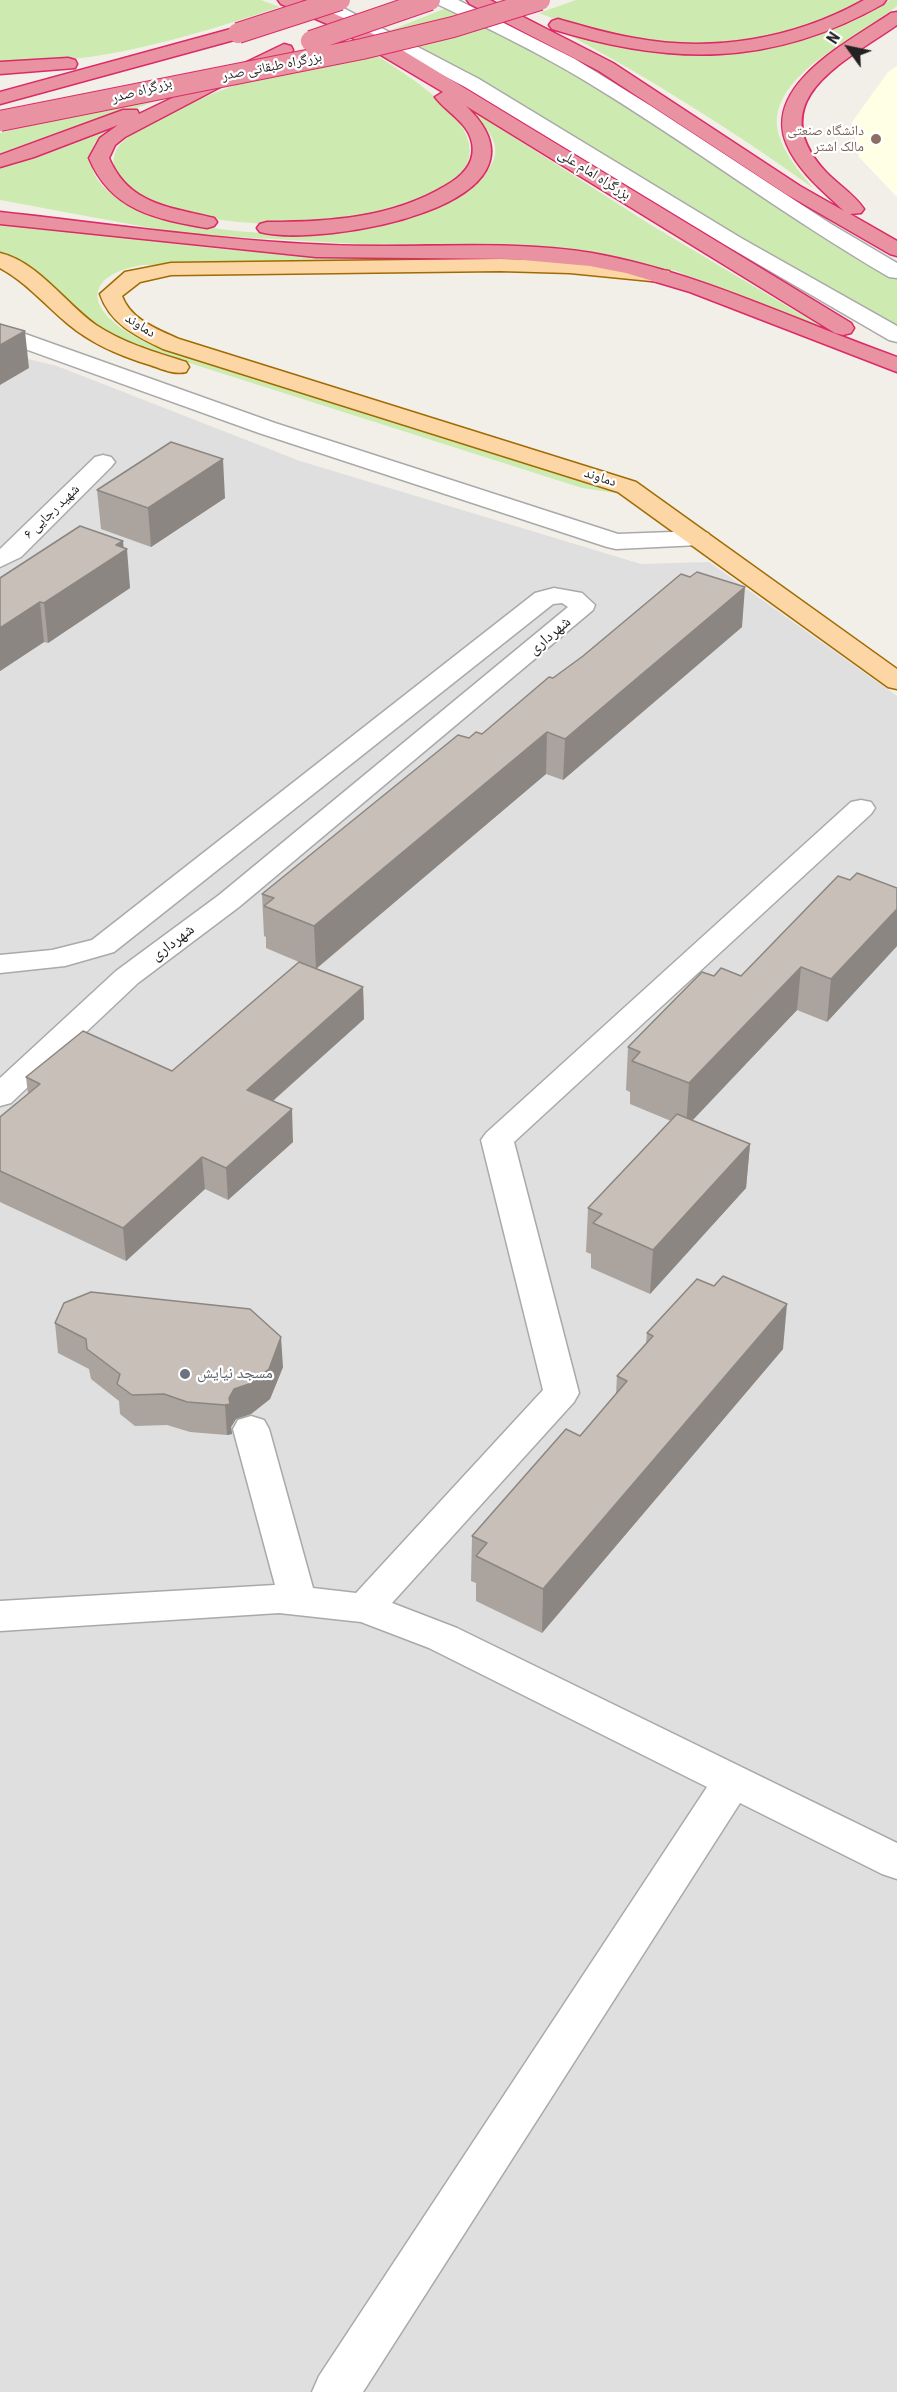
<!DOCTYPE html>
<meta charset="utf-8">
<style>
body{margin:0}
#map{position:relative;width:897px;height:2392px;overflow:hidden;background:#f2efe9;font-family:"Roboto Condensed",sans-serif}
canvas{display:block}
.north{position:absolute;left:819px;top:18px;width:60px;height:60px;-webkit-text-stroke:4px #fff;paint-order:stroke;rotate:303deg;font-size:16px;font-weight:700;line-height:24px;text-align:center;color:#222}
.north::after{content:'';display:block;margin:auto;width:21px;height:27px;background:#222;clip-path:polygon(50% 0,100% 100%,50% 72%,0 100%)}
</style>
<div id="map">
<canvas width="897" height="2392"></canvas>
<div class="north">N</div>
</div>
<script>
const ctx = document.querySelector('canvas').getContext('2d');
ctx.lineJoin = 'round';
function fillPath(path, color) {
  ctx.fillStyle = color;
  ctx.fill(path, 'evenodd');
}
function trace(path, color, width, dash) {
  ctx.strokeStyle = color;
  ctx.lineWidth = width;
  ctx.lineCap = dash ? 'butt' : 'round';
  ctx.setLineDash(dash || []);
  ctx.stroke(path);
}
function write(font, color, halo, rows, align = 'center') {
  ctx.font = font + ' "Roboto Condensed","Noto Naskh Arabic",sans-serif';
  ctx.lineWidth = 4.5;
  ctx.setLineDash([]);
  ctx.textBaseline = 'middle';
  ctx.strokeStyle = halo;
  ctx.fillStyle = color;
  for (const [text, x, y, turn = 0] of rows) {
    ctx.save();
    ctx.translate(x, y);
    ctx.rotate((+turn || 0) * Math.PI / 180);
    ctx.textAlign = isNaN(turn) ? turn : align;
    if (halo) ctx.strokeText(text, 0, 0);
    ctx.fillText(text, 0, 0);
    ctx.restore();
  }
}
const residential = new Path2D(`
 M0,352L57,366L300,461L641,564L709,562L897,696V2392H0Z`);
const education = new Path2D(`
 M897,66V197L859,157L852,122L888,72Z`);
const grass = new Path2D(`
 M0,0H261L280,7C191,36 95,67 0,61Z
 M576,0H863C802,41 708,52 636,41C603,36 570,25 539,13Z
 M890,0H897V6C862,36 758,78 780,138C787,158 800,172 813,188C733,130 647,77 560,30C654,63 808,61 890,0Z
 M454,5L468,13L390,34L386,32Z
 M486,23L544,54L897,276V329L408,44Z
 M371,52C419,82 529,149 430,195C411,203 391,212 370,216C305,229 182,230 129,187C118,178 110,167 115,153C125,123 250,78 282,70C311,63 341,58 371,52Z
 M190,88L20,152L0,157V133L131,100Z
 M454,99L651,225L849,343L676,271L628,262L529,247L460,244L375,245L202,235L156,229L0,200V165L167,106L95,142C62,222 261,239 308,232C324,230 341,224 357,220C392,211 427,202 463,193C517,154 496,133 454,99Z
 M0,222L221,249L311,255L552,260L142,265C91,274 81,302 127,332C136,338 148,342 157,346L612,490L615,493L582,488L139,347L107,333L0,254Z`);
const minor = new Path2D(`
 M305,0H328L479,79L741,238L897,326V342L889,340L727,246L465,87L308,4Z
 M434,0H458L575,59L651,106L831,224L897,263V278L889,277C784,216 687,142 582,79C535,51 486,27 437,4Z
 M0,325L275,423L618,534L699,531L708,533L711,538L708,543L699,545L616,549L607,547L259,433L0,340Z
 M103,455L111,457L115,462L111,467L21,557L0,567V549L95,457Z
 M554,588L582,593L595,605L593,610L239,907L138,983L11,1103L0,1106V1078L116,971L219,895L568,607L562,603L553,604L114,952L65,966L0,973V955L52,950L92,940L535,593Z
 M861,800L871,802L875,808L871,814L514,1142L579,1393L574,1402L392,1603L457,1628L897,1843V1879L882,1874L740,1803L363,2392H312L319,2376L707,1787L429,1648L361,1622L279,1613L0,1631V1601L275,1585L233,1429L238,1420L251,1416L264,1420L269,1429L313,1588L356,1593L543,1390L481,1140L486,1133L851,802Z`);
const major = new Path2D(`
 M0,253C38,262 65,303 96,325C123,343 155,352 186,362L189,367L186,372C174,375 162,369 150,365C120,356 92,344 68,324C45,305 26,282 0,268Z
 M500,259L570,261L661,270L669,271L672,276L669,281L661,282L570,273L500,271L171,275L140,282L122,296C131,320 157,329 179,339L636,482L897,669V689L888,687L618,492L163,349C136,336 110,324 100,294L125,272L171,263Z`);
const highway = new Path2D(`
 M278,0H302L344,18L402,50L851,323L854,328L851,333L843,335L835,333L466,106C570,205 321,248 260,232L257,228L260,224L267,222C329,222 391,218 445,186C461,177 476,164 472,143C468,122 447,113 435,97L443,92L332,26L281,4Z
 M467,0H490L613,63L800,186L844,211C824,192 798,171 787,145C761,85 850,41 891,13L897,12V25C844,62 761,100 825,171C837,184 854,194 864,209L861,213L850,214L897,241V256L890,254L786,194L599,71L470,4Z
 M864,0H886L883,4C772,67 671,66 552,29L549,25L552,21L558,19C583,26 608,34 634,38C713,53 794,39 864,0Z
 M238,27L245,29L247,33L245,37L0,104V92Z
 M284,44L291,46L293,50L291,54L226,84L125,137L115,145L109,158C129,205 170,207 214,218L217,222L214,226L207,228C156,219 111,211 89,158L100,138L118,125L34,157L0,167V155L123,110H137L139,114Z
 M68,58L75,60L77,64L75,68L0,74V62Z
 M0,212C110,224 220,241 330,245C417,249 506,239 592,253C699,272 796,321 897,357V372L690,292L626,273L590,266L512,259L316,257L0,224Z`);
const highwayBridge = new Path2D(`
 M238,33L340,0
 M311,41L430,0
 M0,121L362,49L453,27L540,0`);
const wall = new Path2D(`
 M97,490L225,498L151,547L101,529Z
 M123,541L130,588L48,643L44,642L0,671V578Z
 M742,627L563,780L546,774L316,968L363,987L364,1019L273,1101L293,1142L228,1200L205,1189L126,1261L0,1202V1117L28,1094L26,1077L172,1071L299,962L266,948V937L264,936L262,894L469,738L482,734L553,678Z
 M850,880L897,888V946L827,1022L797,1010L692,1121L750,1144L746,1188L650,1294L591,1268V1254L586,1252L588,1208L671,1121L630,1104V1092L626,1090L628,1047L741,976Z
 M55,1323L283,1367L270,1399L251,1414L236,1419L231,1427L232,1434L227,1435L190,1432L167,1425L135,1426L120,1414L119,1401L91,1379L89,1369L58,1353Z
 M647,1333L783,1349L542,1633L476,1601V1583L471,1581L472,1536L580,1436L616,1394L617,1376L646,1343Z`);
const shadedWall = new Path2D(`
 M25,331L29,368L0,385V345Z
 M223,459L225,498L151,547L148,508Z
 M123,541V551L127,549L130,588L48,643L44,603Z
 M745,587L742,627L563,780L565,739Z
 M40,602L44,642L0,671V628Z
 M547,732L546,774L316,969L314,926Z
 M897,909V946L827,1022L831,979Z
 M801,967L797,1010L686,1127L689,1083Z
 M363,987L364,1019L249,1122L247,1090Z
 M292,1109L293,1142L228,1200L226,1168Z
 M750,1144L746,1188L650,1294L653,1250Z
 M202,1157L205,1189L126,1261L123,1228Z
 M787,1304L783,1349L542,1633L543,1589Z
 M281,1337L283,1367L270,1399L251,1414L236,1419L231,1427L232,1434L227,1435L225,1405L234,1389Z`);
const building = new Path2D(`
 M0,324L25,331L0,345Z
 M171,442L223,459L148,508L97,490Z
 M80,526L123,541L116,545L127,549L44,603L40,602L0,628V578Z
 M697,572L745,587L565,739L547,732L314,926L264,906L274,898L262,894L458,735L469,738L476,732L482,734L549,677L553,678L583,656L681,574L690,577Z
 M857,873L897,888V909L831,979L801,967L689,1083L632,1061L640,1052L628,1047L702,972L714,976L721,968L741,976L838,876L850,880Z
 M299,962L363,987L247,1090L292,1109L226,1168L202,1157L123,1228L0,1171V1117L40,1084L26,1077L83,1031L172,1071Z
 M677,1114L750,1144L653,1250L593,1223L602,1214L588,1208Z
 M723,1276L787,1304L543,1589L476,1556L487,1543L472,1536L566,1429L580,1436L627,1381L617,1376L653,1336L647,1333L697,1279L714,1286Z
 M91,1292L250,1309L281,1337L269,1369L249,1384L234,1389L229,1398L230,1404L225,1405L187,1402L164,1394L132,1395L117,1384L120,1374L87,1349L86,1339L55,1323L64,1303Z`);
const markers = [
 [876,139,6,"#8d6e63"],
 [185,1374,6,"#6b7280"]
];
const farStreetnames = [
 ["بزرگراه طبقاتی صدر",272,67,-11],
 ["بزرگراه صدر",142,91,-15],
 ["بزرگراه امام علی",594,175,32],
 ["دماوند",140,326,32],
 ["دماوند",600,478,18],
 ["شهید رجایی ۶",52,512,-44]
];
const farEducationnames = [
 ["دانشگاه صنعتی",864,131],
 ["مالک اشتر",864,147]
];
const streetNames = [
 ["شهرداری",550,636,-40],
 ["شهرداری",173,943,-37]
];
const worshipNames = [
 ["مسجد نیایش",197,1374]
];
fillPath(residential, '#e0dfdf');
fillPath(education, '#ffffe5');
fillPath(grass, '#cdebb0');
trace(minor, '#a9a9a9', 3);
trace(major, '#a06b00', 3);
trace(highway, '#dc2a67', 3);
fillPath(minor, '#fff');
fillPath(major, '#fcd6a4');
fillPath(highway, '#e892a2');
trace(highwayBridge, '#dc2a67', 22, []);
trace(highwayBridge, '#e892a2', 20);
fillPath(wall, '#aba49e');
fillPath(shadedWall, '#8b8681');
fillPath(building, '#c7bfb8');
trace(building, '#8b8681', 1.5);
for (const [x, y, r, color] of markers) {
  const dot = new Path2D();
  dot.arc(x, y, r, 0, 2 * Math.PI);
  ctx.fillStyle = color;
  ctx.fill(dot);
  trace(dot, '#fff', 2);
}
write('14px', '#222', '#fff', farStreetnames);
write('14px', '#785e54', '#fff', farEducationnames, 'right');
write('16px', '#222', '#fff', streetNames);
write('16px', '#5b616d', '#fff', worshipNames, 'left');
</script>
